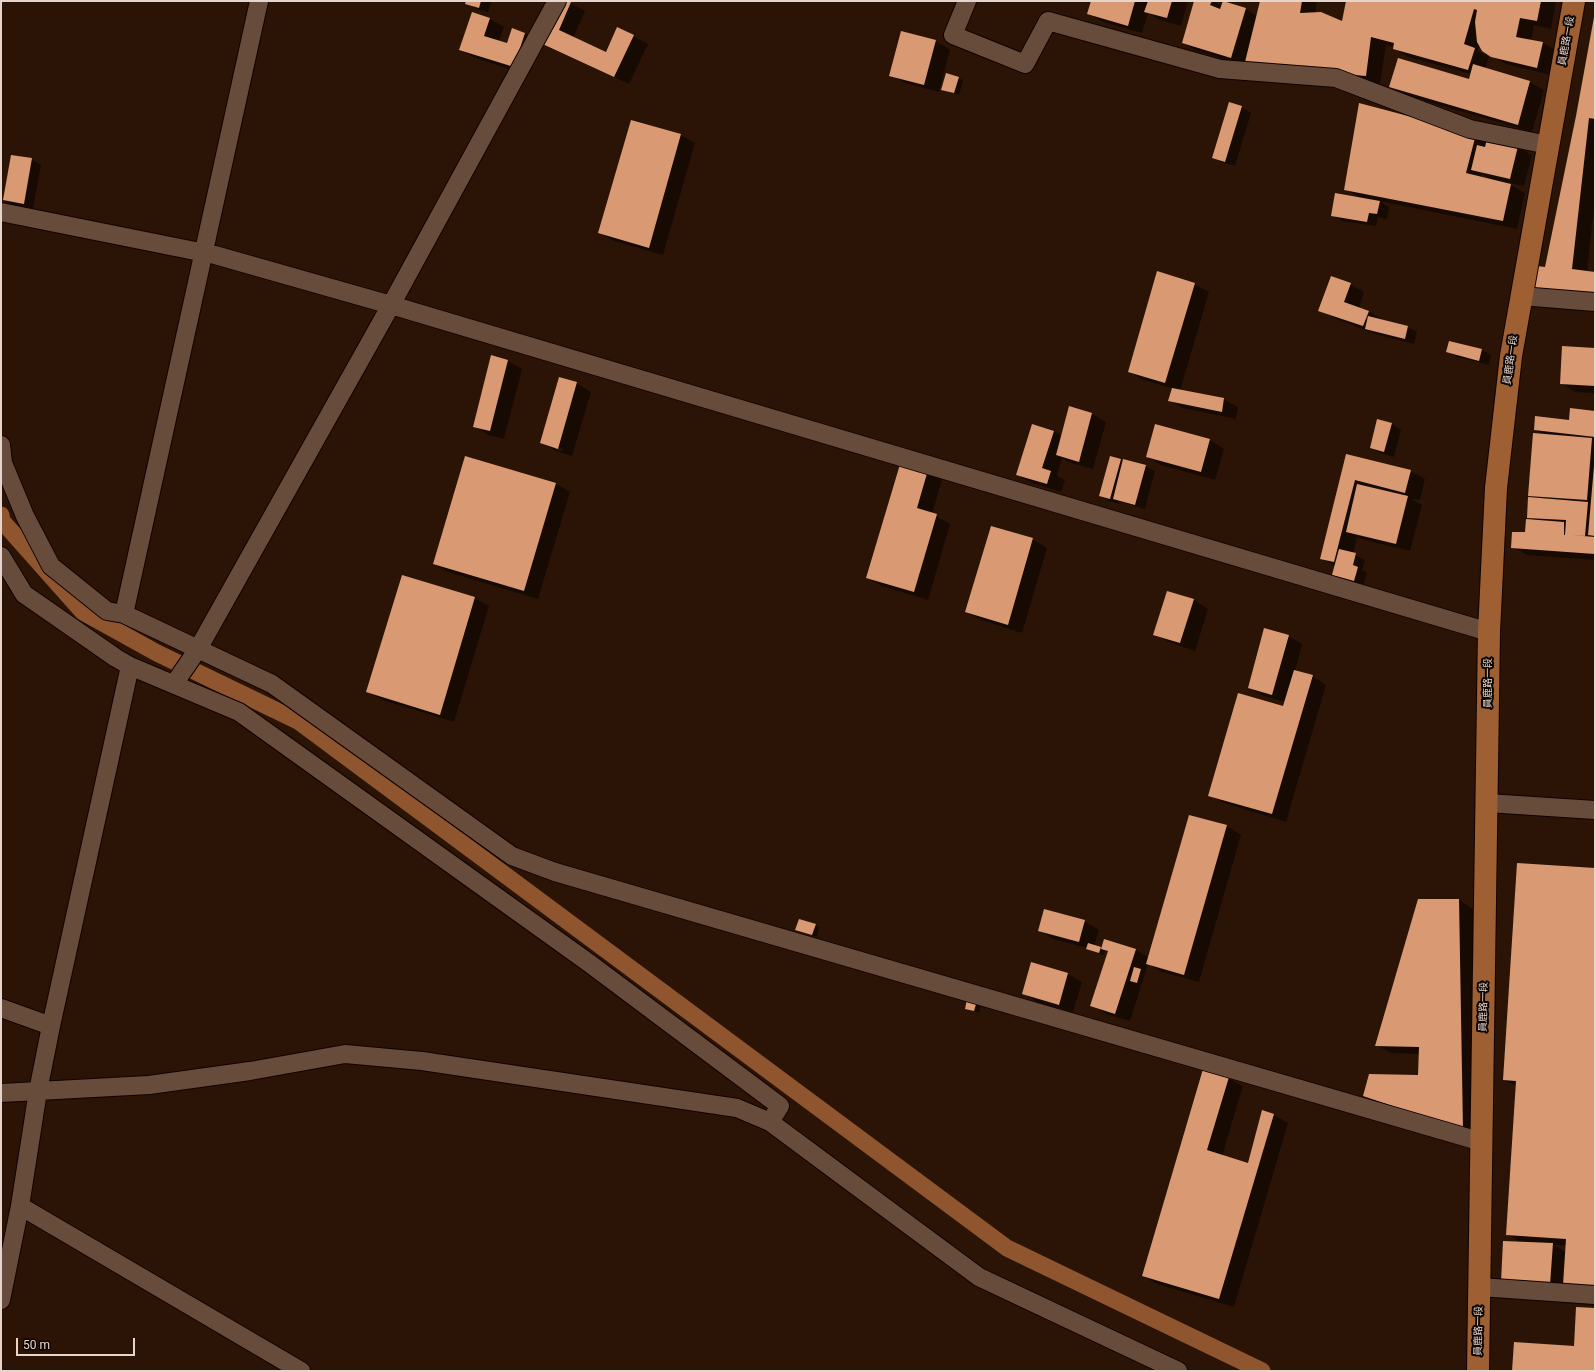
<!DOCTYPE html>
<meta charset="utf-8">
<style>
body{margin:0}
#map{position:relative;width:1596px;height:1372px;overflow:hidden;background:#2b1405;font-family:Roboto,sans-serif}
canvas{display:block}
.frame{position:absolute;inset:0;border:2px solid #e6d5cc;pointer-events:none}
.scale{position:absolute;left:16px;top:1338px;width:119px;height:18px;box-sizing:border-box;border:2px solid #e6d5cc;border-top:0;padding-left:5px;font-size:12px;line-height:14px;white-space:nowrap;color:#e6d5cc;-webkit-text-stroke:3px #0c0401;paint-order:stroke}
</style>
<div id="map">
<canvas width="1596" height="1372"></canvas>
<div class="frame"></div>
<div class="scale">50 m</div>
</div>
<script>
const ctx = document.querySelector('canvas').getContext('2d');
ctx.lineJoin = 'round';
function fillPath(path, color) {
  ctx.fillStyle = color;
  ctx.fill(path, 'evenodd');
}
function trace(path, color, width, dash) {
  ctx.strokeStyle = color;
  ctx.lineWidth = width;
  ctx.lineCap = dash ? 'butt' : 'round';
  ctx.setLineDash(dash || []);
  ctx.stroke(path);
}
function write(font, color, halo, rows, align = 'center') {
  ctx.font = font + ' Roboto,"Noto Sans TC",sans-serif';
  ctx.lineWidth = 4;
  ctx.setLineDash([]);
  ctx.textBaseline = 'middle';
  ctx.strokeStyle = halo;
  ctx.fillStyle = color;
  for (const [text, x, y, turn = 0] of rows) {
    ctx.save();
    ctx.translate(x, y);
    ctx.rotate((+turn || 0) * Math.PI / 180);
    ctx.textAlign = isNaN(turn) ? turn : align;
    if (halo) ctx.strokeText(text, 0, 0);
    ctx.fillText(text, 0, 0);
    ctx.restore();
  }
}
const shadow = new Path2D(`
 M467,1H492L488,12L476,9L467,3Z
 M555,1H566L585,11L573,38L607,53L633,36L648,44L629,84L552,49L539,42L528,75L475,58L461,50L490,19L504,27L499,41L507,44L524,33L537,41Z
 M1092,1H1188L1181,26L1160,20L1148,13L1142,33L1103,22L1089,14Z
 M1195,1H1214L1222,6L1223,2L1246,9L1257,16L1261,1H1317L1315,13L1343,22L1346,3L1343,1H1556L1551,29L1534,25L1531,41L1543,43L1557,51L1551,75L1506,64L1491,56L1480,45L1478,51L1489,57L1485,69L1530,82L1544,90L1532,132L1405,95L1390,86L1469,80L1471,74L1408,57L1394,48V47L1386,45L1380,84L1260,74L1245,65L1197,51L1183,43Z
 M1595,19V200L1587,272L1595,273L1546,268L1577,116Z
 M902,33L936,41L950,50L939,92L905,83L891,75Z
 M958,78L963,80L959,95L943,89Z
 M1360,104L1517,147L1532,155L1524,186L1508,183L1525,193L1517,229L1379,201L1389,207L1387,219L1378,217L1376,226L1342,221L1332,215L1362,199L1345,189ZM1482,174L1490,179L1481,177Z
 M1241,107L1251,113L1235,166L1223,163L1214,158Z
 M632,121L681,135L695,143L663,255L614,241L600,233Z
 M31,159L41,165L33,209L13,205L4,200Z
 M1194,284L1209,292L1180,391L1223,399L1238,407L1236,419L1183,408L1169,400L1172,388L1143,380L1129,372Z
 M1350,284L1364,292L1359,308L1368,311L1383,320L1408,327L1417,332L1414,344L1375,334L1334,318L1319,310Z
 M1595,349V393L1575,392L1561,383Z
 M1482,350L1491,355L1489,365L1457,357L1448,351Z
 M492,357L508,361L522,369L504,439L488,435L474,426Z
 M576,383L591,392L572,456L556,451L541,443ZM555,447L563,449L562,451L555,449Z
 M1070,408L1092,414L1106,422L1093,469L1071,463L1062,458L1057,476L1065,480L1061,492L1032,483L1017,475L1054,431L1062,436Z
 M1595,412V560L1527,555L1513,547L1535,521L1528,517L1534,498L1529,495L1543,435L1535,430L1570,421Z
 M1392,424L1401,430L1394,457L1380,453L1371,448Z
 M1210,440L1224,449L1215,480L1161,465L1147,457Z
 M1347,455L1410,471L1425,479L1420,500L1411,499L1422,505L1410,551L1361,539L1357,537L1353,554L1365,560L1362,570L1367,573L1363,586L1342,580L1333,574L1335,566L1321,558Z
 M1121,460L1145,466L1155,471L1145,509L1120,502L1119,504L1109,501L1100,496Z
 M928,471L942,479L932,514L950,524L928,600L882,586L867,578Z
 M556,484L570,492L538,599L448,572L434,564Z
 M992,527L1033,539L1047,548L1022,633L981,620L966,612Z
 M1168,592L1194,600L1208,609L1195,651L1169,642L1154,634Z
 M474,598L489,606L454,722L382,700L368,692Z
 M1288,636L1302,644L1295,671L1312,676L1326,685L1286,822L1224,803L1209,795L1284,707L1285,702L1264,696L1249,688Z
 M1190,816L1227,826L1241,835L1199,982L1162,972L1148,964L1130,1021L1106,1014L1092,1005L1108,952L1105,950L1103,955L1091,951L1087,948L1053,939L1039,930L1084,921L1099,930L1094,946L1102,949L1136,950L1149,958Z
 M1595,869V1294L1516,1290L1522,1243L1507,1234L1516,1086L1504,1080ZM1553,1245H1566V1252Z
 M1459,900L1473,909L1477,1138L1379,1104L1364,1096L1419,1076L1420,1054L1391,1053L1376,1045Z
 M815,925L819,927L817,937L796,929Z
 M1068,974L1082,982L1073,1012L1037,1002L1023,993Z
 M902,977L915,982L914,987L901,982Z
 M968,1000L981,1005L979,1013L966,1008Z
 M1228,1078L1243,1086L1222,1156L1248,1164L1274,1115L1288,1123L1234,1307L1157,1284L1143,1276Z`);
const canal = new Path2D(`
 M1,515L2,521L83,612L157,653L298,721L1007,1248L1262,1371`);
const building = new Path2D(`
 M466,1H481L479,8L465,4Z
 M554,1L571,2L559,30L606,52L617,27L634,35L614,77L536,41Z
 M1091,1H1135L1128,26L1087,14Z
 M1148,1H1172L1167,18L1144,12Z
 M1194,1H1212L1210,5L1220,9L1223,1L1246,8L1231,58L1182,43Z
 M1260,1H1302L1300,13L1321,12L1342,21L1346,1H1541L1537,21L1520,18L1516,37L1543,42L1537,68L1491,57L1482,51L1477,42L1475,22L1477,10L1474,9L1464,44L1475,48L1468,70L1393,49L1394,43L1371,37L1366,76L1244,66Z
 M472,12L490,18L484,36L507,43L512,28L525,33L514,67L459,50Z
 M1594,17L1595,119L1589,118L1572,269L1595,272V294L1534,289L1537,266L1545,267L1576,116Z
 M901,31L936,40L924,85L889,76Z
 M1398,58L1469,79L1473,64L1530,81L1518,125L1389,87Z
 M946,73L959,77L954,93L941,90Z
 M1229,102L1242,106L1225,162L1212,158Z
 M1359,103L1476,134L1466,173L1511,184L1503,221L1344,190Z
 M631,120L681,134L649,248L598,233Z
 M1487,139L1518,146L1510,179L1471,170L1477,145L1485,147Z
 M11,155L32,158L24,204L3,200Z
 M1335,193L1380,201L1377,214L1369,213L1367,222L1331,216Z
 M1157,271L1195,283L1165,383L1128,372Z
 M1331,276L1351,283L1344,302L1369,311L1363,326L1318,311Z
 M1368,316L1408,326L1405,339L1365,329Z
 M1449,341L1482,349L1479,361L1446,352Z
 M1562,346L1595,348V386L1560,384Z
 M491,355L508,360L490,431L473,427Z
 M559,377L577,382L558,449L540,443Z
 M1172,388L1224,398L1222,412L1168,401Z
 M1069,406L1092,413L1079,462L1056,455Z
 M1570,408L1595,411V437L1534,430L1535,416L1569,420Z
 M1377,419L1392,423L1384,452L1370,448Z
 M1032,424L1054,431L1042,468L1051,471L1047,484L1016,475Z
 M1155,424L1210,439L1201,472L1146,457Z
 M1533,433L1592,438L1587,500L1528,496Z
 M1346,454L1411,470L1405,493L1355,480L1334,562L1320,559Z
 M465,456L556,483L524,591L433,564Z
 M1110,456L1121,459L1110,499L1099,496Z
 M1123,459L1146,465L1135,505L1113,499Z
 M901,461L928,470L917,508L937,514L914,592L866,578Z
 M1594,466H1595V536L1588,535Z
 M1357,484L1408,496L1396,544L1346,532Z
 M1528,497L1588,502L1585,536L1571,535L1595,537V554L1511,548L1512,532H1525L1526,519L1564,522V535H1565L1566,520L1527,518Z
 M991,526L1033,538L1008,625L965,612Z
 M1339,549L1356,553L1353,565L1358,567L1354,581L1332,575Z
 M402,575L475,597L440,715L366,692Z
 M1167,591L1194,599L1180,643L1153,635Z
 M1264,628L1289,635L1272,695L1248,688Z
 M1294,670L1313,675L1272,814L1208,796L1238,693L1283,706Z
 M1189,815L1227,825L1184,975L1146,964Z
 M1517,863L1595,868V1050L1594,1076H1595V1287L1563,1285L1566,1239L1506,1235L1516,1081L1503,1080Z
 M1418,899H1459L1463,1130L1363,1096L1369,1074L1418,1075L1419,1047L1375,1046Z
 M1044,909L1085,920L1079,942L1038,931Z
 M799,919L816,924L812,935L795,930Z
 M1104,939L1136,949L1115,1014L1090,1006L1108,951L1101,949Z
 M1088,943L1101,947L1099,953L1086,949Z
 M1031,962L1068,973L1059,1005L1022,994Z
 M1134,967L1141,969L1137,983L1130,981Z
 M967,999L977,1001L974,1011L965,1009Z
 M1203,1069L1229,1077L1207,1150L1248,1163L1262,1110L1274,1114L1219,1299L1142,1276Z
 M1503,1241L1553,1243L1550,1285L1501,1282Z
 M1576,1307L1595,1308V1371H1512L1514,1342L1574,1346Z`);
const minor = new Path2D(`
 M967,1L953,35L1025,64L1048,21L1220,69L1336,78L1470,129L1548,145
 M1,212L215,255L391,305L1489,632
 M1521,296L1595,302
 M1,445L3,463L25,516L51,566L107,611L124,614L198,649L391,305L557,1
 M1,556L24,594L116,658L130,666L239,712L589,963L780,1106L770,1122L979,1277L1178,1371
 M124,614L259,1
 M174,684L198,649L272,684L512,856L555,872L1482,1142
 M1487,803L1595,810
 M1,1008L51,1026
 M1,1093L149,1085L250,1071L345,1054L422,1061L737,1108L770,1122
 M20,1206L301,1371
 M1480,1287L1595,1295
 M1,1300L20,1206L38,1091L51,1026L130,666`);
const major = new Path2D(`
 M1478,1371L1489,632L1496,488L1511,356L1574,1`);
const streetNames = [
 ["員鹿路一段",1567,41,-80],
 ["員鹿路一段",1511,360,-82],
 ["員鹿路一段",1488,683,-90],
 ["員鹿路一段",1484,1007,-89],
 ["員鹿路一段",1479,1331,-89]
];
fillPath(shadow, '#0007');
trace(canal, '#8e552f', 17);
fillPath(building, '#d99a73');
trace(minor, '#120200', 20);
trace(major, '#120200', 24);
trace(minor, '#674c3c', 18);
trace(major, '#9e5f33', 22);
write('10px', '#e6d5cc', '#0c0401', streetNames);
</script>
